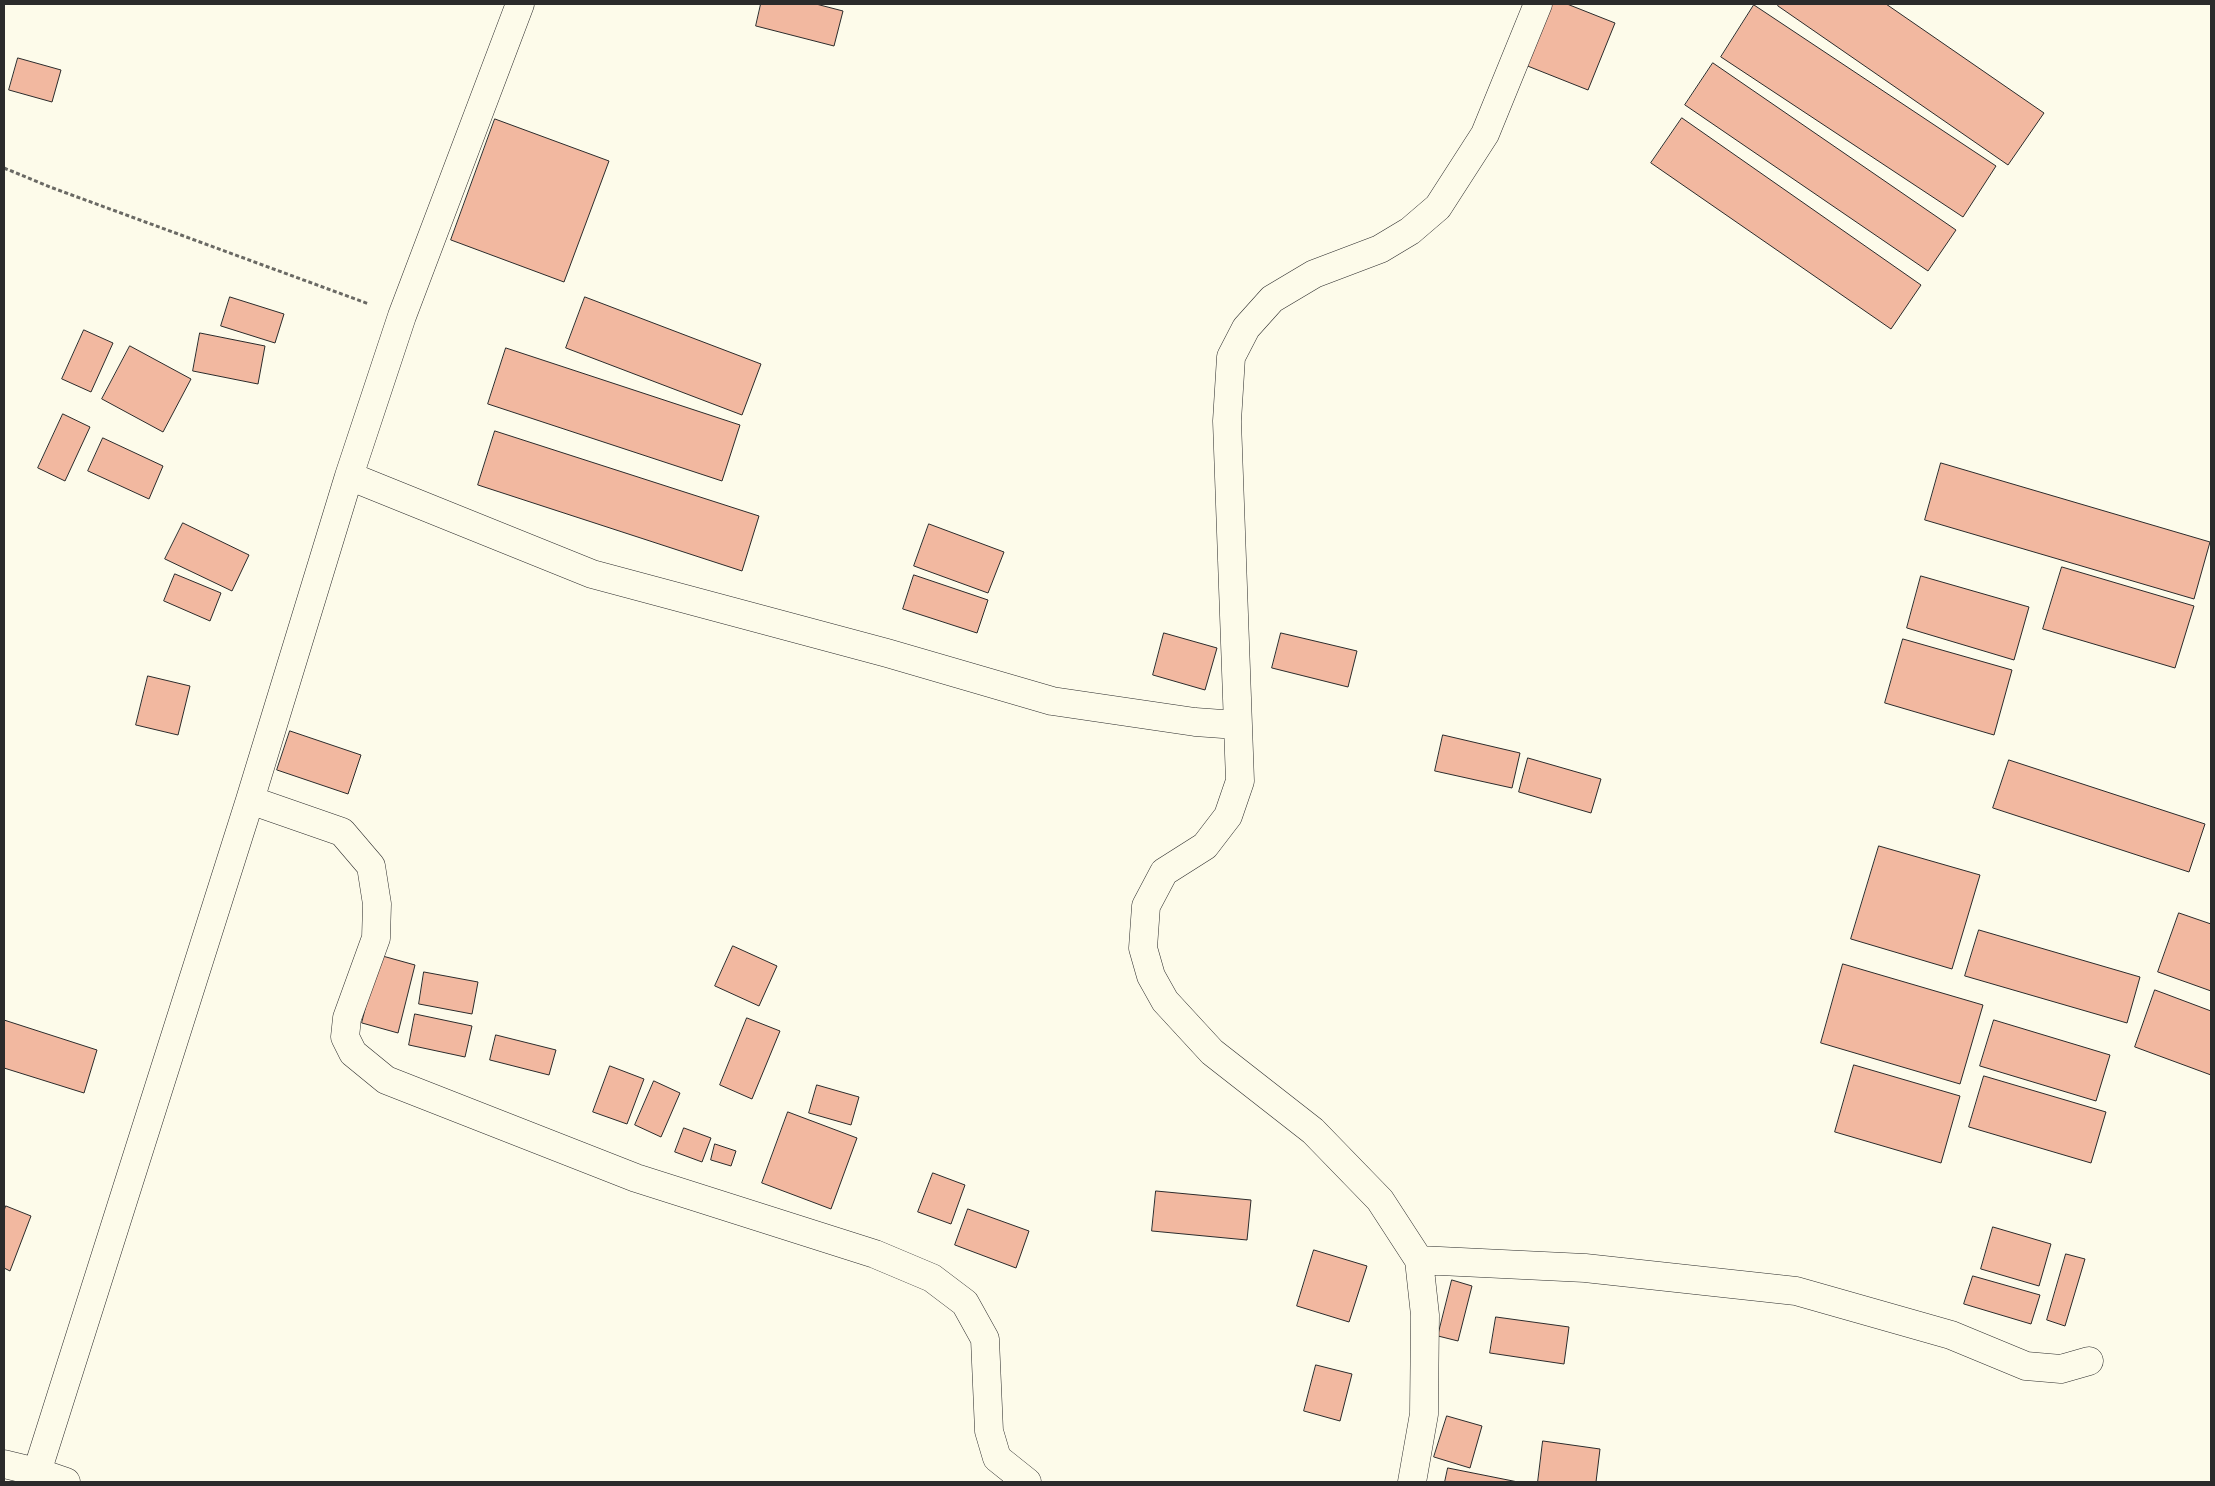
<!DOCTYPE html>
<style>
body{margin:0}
#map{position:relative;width:2215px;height:1486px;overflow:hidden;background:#fdfbea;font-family:"Work Sans",sans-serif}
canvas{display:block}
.frame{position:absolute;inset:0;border:5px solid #2b2b2b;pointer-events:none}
</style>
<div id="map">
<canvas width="2215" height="1486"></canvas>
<div class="frame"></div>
</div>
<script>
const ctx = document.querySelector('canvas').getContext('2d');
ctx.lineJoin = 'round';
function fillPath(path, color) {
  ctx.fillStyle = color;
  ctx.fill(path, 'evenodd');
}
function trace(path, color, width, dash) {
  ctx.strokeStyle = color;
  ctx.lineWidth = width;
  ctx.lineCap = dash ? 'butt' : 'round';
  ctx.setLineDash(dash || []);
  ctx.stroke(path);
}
const building = new Path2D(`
 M761,4H816L843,11L834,46L756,26Z
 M1549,4H1567L1615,23L1588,90L1525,65Z
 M1779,4H1886L2044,113L2008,165L1778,6Z
 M1754,5L1996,166L1963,217L1721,57Z
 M18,58L61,70L52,102L9,90Z
 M1713,63L1956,230L1928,271L1685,105Z
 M1682,118L1921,285L1891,329L1651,163Z
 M495,119L609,161L564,282L451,240Z
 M230,297L284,314L275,343L221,326Z
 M585,297L761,364L742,415L566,348Z
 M84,330L113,343L91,392L62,379Z
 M200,333L265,346L258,384L193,371Z
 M130,346L191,379L163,432L102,399Z
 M506,348L740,425L722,481L488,404Z
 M63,414L90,427L65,481L38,468Z
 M495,431L759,516L742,571L478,485Z
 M103,438L163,466L149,499L88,471Z
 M1941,463L2210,542L2194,599L1925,520Z
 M183,523L249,555L232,591L165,559Z
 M929,524L1004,552L988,593L914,566Z
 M2062,567L2194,606L2175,668L2043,629Z
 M175,574L221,593L210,621L164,601Z
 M914,575L988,600L977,633L903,609Z
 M1921,576L2029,607L2014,660L1907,628Z
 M1164,633L1217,648L1205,690L1153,675Z
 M1281,633L1357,651L1348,687L1272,668Z
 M1903,639L2012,670L1994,735L1885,703Z
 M148,676L190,686L178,735L136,725Z
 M290,731L361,755L348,794L277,770Z
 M1443,735L1520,753L1512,788L1435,771Z
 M1528,758L1601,779L1591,813L1519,792Z
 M2009,760L2205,824L2189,872L1993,808Z
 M1879,846L1980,875L1952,969L1851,939Z
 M2179,913L2211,924V991L2158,972Z
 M1979,930L2140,977L2127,1023L1965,976Z
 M733,946L777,966L759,1006L715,986Z
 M379,955L415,965L398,1033L362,1023Z
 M1843,964L1983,1005L1960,1084L1821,1043Z
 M424,972L478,982L472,1014L419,1004Z
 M2155,990L2211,1011V1075L2135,1047Z
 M415,1014L472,1026L465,1057L409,1045Z
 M747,1018L780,1031L752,1099L720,1085Z
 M4,1020L97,1050L84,1093L4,1068Z
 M1994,1020L2110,1055L2096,1101L1980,1066Z
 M496,1035L556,1050L549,1075L490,1060Z
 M1854,1065L1960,1096L1941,1163L1835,1132Z
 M610,1066L644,1079L627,1124L593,1112Z
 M1984,1076L2106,1112L2091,1163L1969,1127Z
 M654,1081L680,1093L661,1137L635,1125Z
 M817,1085L859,1097L851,1125L809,1113Z
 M788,1112L857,1138L831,1209L762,1183Z
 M684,1128L711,1138L702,1162L675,1152Z
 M715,1144L736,1151L731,1166L711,1160Z
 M933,1173L965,1185L951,1224L918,1212Z
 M1156,1191L1251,1200L1247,1240L1152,1231Z
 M6,1206L31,1216L10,1271L4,1268V1211Z
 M968,1209L1029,1231L1016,1268L955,1245Z
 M1993,1227L2051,1244L2039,1286L1981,1269Z
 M1314,1250L1367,1266L1349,1322L1297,1306Z
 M2066,1254L2085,1259L2065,1326L2047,1320Z
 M1973,1276L2040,1295L2031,1324L1964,1304Z
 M1452,1280L1472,1286L1458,1341L1438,1336Z
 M1496,1317L1569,1327L1564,1364L1490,1353Z
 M1316,1365L1352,1374L1340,1421L1304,1411Z
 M1447,1416L1482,1426L1470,1468L1434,1457Z
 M1543,1441L1600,1449L1596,1482H1538Z
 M1448,1468L1518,1482H1445Z`);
const path = new Path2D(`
 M4,168L50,187L369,304`);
const minor = new Path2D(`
 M349,476L592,574L887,653L1052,701L1195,722L1237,725
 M250,800L342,832L371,866L377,904L376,938L347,1018L345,1037L353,1053L386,1080L636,1178L875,1254L932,1278L965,1303L985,1339L989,1431L997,1458L1027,1482
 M1419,1260L1585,1268L1796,1291L1951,1335L2026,1366L2061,1369L2089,1361
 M4,1464L37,1472L66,1482
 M37,1472L250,800L349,476L402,316L520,4
 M1412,1482L1424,1414L1425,1315L1419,1260L1380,1200L1313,1131L1212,1052L1165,1001L1151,976L1143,948L1146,906L1164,872L1205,846L1228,816L1240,781L1227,421L1231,357L1246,328L1272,299L1314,274L1380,249L1410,231L1438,207L1485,134L1538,4`);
fillPath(building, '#f2b8a0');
trace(building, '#2b2b2b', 1);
trace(minor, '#2b2b2b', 29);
trace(path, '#6a6964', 3, [4, 2.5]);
trace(minor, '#fdfbea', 28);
</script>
